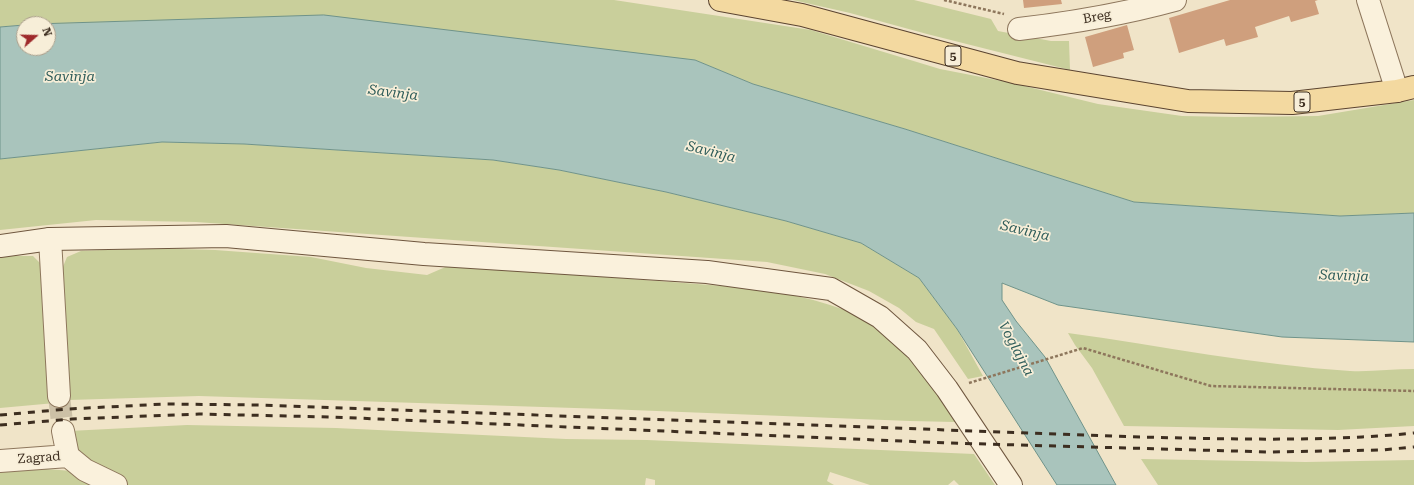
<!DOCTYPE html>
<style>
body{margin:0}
#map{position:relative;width:1414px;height:485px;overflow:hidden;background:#f0e4c8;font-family:"Roboto Serif",serif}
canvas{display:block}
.north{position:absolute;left:16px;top:16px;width:40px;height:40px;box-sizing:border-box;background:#f7eed8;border:1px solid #ada18e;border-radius:50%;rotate:70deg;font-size:11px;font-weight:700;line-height:16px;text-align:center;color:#3d2e20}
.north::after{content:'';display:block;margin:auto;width:14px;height:18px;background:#9e2a2b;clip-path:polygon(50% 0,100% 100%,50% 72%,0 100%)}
</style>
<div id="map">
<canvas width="1414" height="485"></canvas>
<div class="north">N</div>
</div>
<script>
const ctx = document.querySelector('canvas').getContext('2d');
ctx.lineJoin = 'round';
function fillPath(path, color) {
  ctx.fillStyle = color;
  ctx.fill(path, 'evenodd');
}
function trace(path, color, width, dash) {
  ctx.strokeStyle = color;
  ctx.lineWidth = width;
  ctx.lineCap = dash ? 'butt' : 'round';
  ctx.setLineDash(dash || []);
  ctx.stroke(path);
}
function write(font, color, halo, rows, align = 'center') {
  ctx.font = font + ' "Roboto Serif",serif';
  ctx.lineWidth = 3.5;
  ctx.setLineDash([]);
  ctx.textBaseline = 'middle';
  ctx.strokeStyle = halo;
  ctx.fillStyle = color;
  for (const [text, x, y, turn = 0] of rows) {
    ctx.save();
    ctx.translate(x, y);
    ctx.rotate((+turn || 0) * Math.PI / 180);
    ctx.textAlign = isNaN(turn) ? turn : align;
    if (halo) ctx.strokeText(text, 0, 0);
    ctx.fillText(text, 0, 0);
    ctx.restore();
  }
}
const green = new Path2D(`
 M0,0H614L811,30L940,69L1012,83L1098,104L1182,116L1235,117L1318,116L1414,100V213L1340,216L1134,202L905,129L753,84L695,60L48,24H24V25L0,27Z
 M793,0H914L991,19L998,31L1051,41H1069L1070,70L927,34L850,13Z
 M162,142L244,144L493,160L559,170L666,192L786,221L861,243L919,278L957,329L983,376L968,379L934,329L916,322L899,308L869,291L825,274L767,262L196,222L96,220L0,230V159Z
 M145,248L215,250L311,257L366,268L427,275L450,265L762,289C785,293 808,298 830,305C836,307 842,309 848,311C894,332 929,381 955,422L910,421L606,409L199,396L69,400L62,269L67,257L81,251Z
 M8,256H33L42,265L55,403L0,408V258Z
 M1068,333C1162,346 1256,365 1350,371C1371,372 1393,369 1414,369V426L1338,430L1124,426L1092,368L1075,345Z
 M187,425L336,428L566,439L647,440L974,454L995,485H959L954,480L948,485H870L830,472L827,481L834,485H655V480L646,478L645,485H125L81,458L69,431Z
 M1141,459L1306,462L1414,460V485H1158Z
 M21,467L72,471L100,485H0V468Z`);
const water = new Path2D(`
 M324,15L695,60L753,84L905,129L1134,202L1340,216L1414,213V342L1282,337L1058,305L1002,283V300L1016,321L1045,357L1116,485H1057L957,329L919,278L861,243L786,221L666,192L559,170L493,160L244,144L162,142L0,159V27L24,25V48H48V24Z`);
const building = new Path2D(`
 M1023,0H1061L1062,4L1024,8Z
 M1230,0H1318L1315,1L1319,14L1291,22L1289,16L1255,27L1258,37L1226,46L1224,39L1179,53L1169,18Z
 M1127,25L1134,50L1123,53L1124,58L1093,67L1085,37Z`);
const streetTunnel = new Path2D(`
 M59,396L63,431`);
const path = new Path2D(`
 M944,0L1004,14
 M969,383L1083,348L1211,386L1414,391`);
const street = new Path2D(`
 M1368,0L1397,91
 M1019,29C1071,23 1124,14 1175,0
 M50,239L59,396
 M63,431L68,456
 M0,461L68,456L85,470L116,485`);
const secondary = new Path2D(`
 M0,246L50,239L226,236L424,254L707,272L831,289L880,317L917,350L947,389L1011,485`);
const primary = new Path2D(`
 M720,0L802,15L1017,73L1188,101L1292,103L1397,91L1414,87`);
const rail = new Path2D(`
 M0,415L68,409L165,404L260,405L1140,437C1231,439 1323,442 1414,433
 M0,425L72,419L199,414L331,417L948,443L1270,452L1381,450L1414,447`);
const shields = [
 [953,56,16],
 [1302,102,16]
];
const shieldNames = [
 ["5",953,56],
 ["5",1302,102]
];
const streetNames = [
 ["Breg",1097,17,-10],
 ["Zagrad",39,458,-4]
];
const waterNames = [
 ["Savinja",70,77],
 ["Savinja",393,93,7],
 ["Savinja",711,152,14],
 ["Savinja",1025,231,13],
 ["Savinja",1344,276,2],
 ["Voglajna",1016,349,62]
];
fillPath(green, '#c9cf9b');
fillPath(water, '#a9c4bc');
trace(water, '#6f938a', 1);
fillPath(building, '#cf9f7d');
trace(streetTunnel, '#ccc0a6', 22, [22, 11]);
trace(street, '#8d765c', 24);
trace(secondary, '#6f573f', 24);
trace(primary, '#5b4430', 24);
trace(path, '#8d765c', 2.5, [3, 2]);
trace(street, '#faf1dc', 22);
trace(secondary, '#faf1dc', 22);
trace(primary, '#f3d9a0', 22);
trace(rail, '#3d2e20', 3, [7, 7]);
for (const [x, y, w] of shields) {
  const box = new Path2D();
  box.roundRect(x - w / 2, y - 10, w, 20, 3);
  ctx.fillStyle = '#f7eed8';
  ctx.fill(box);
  trace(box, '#3d2e20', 1);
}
write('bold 12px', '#3d2e20', null, shieldNames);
write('13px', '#3d2e20', '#f7eed8', streetNames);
write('italic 14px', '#2f5d5a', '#f7eed8', waterNames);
</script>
